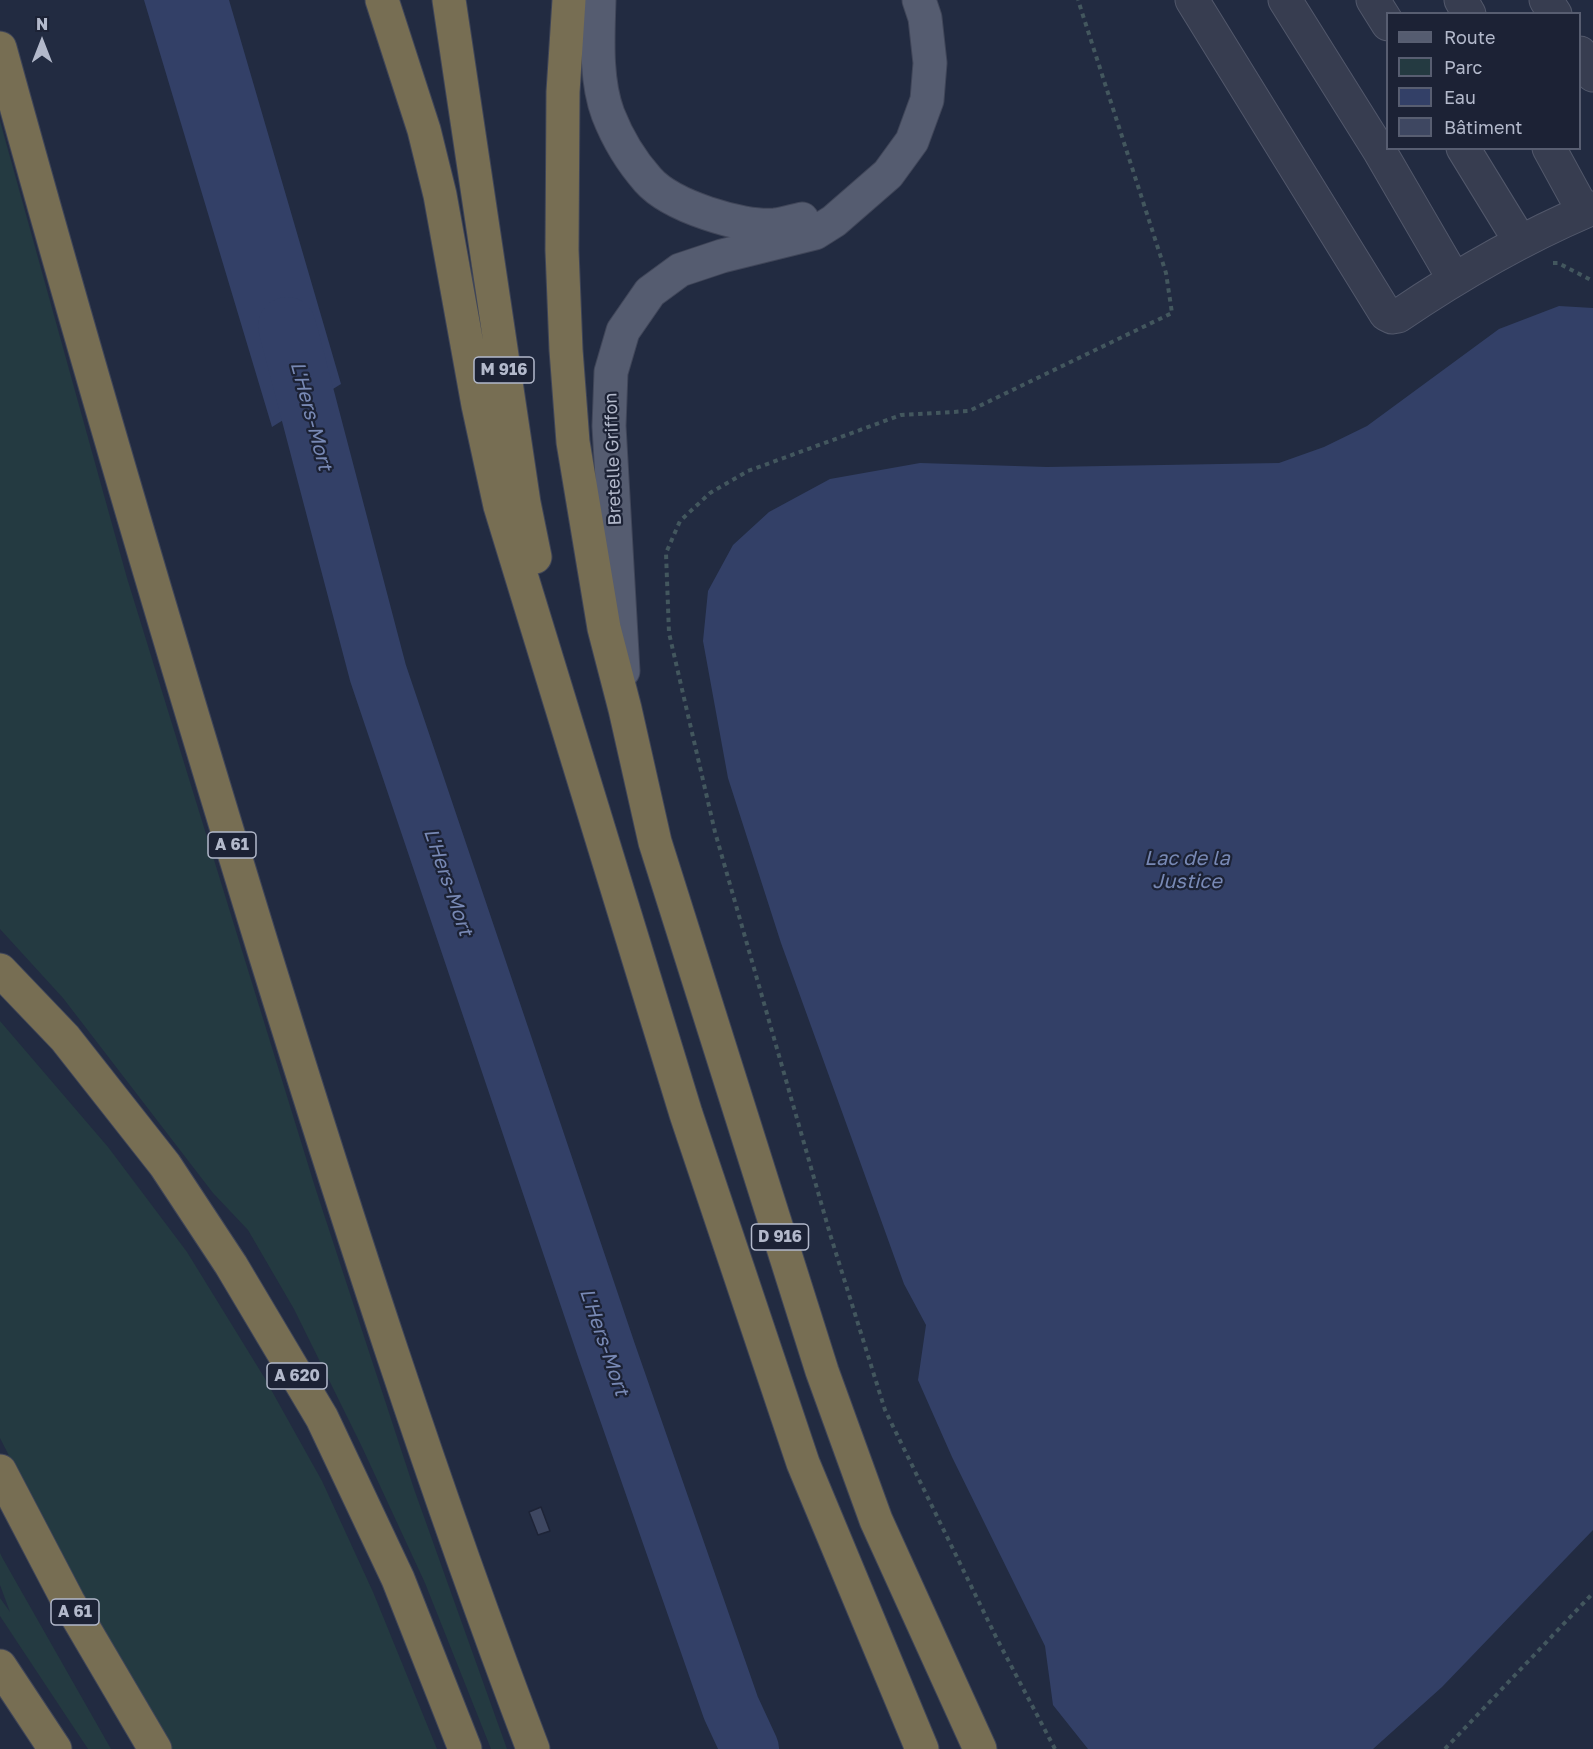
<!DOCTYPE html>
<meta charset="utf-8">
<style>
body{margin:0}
#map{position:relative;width:1593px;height:1749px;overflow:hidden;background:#222b41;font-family:"Golos Text",sans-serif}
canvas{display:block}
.legend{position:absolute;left:1386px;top:12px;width:195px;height:138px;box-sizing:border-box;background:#1c2235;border:2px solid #585e71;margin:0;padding:8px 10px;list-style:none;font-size:18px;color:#b3b9cb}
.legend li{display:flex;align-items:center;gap:12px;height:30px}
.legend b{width:30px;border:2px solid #585e71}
.north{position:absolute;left:12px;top:12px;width:60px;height:60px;-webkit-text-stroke:4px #1c2235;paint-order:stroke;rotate:0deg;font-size:16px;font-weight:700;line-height:24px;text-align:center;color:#b3b9cb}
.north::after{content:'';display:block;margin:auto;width:21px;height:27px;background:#b3b9cb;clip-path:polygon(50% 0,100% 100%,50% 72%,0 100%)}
</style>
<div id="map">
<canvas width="1593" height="1749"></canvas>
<ul class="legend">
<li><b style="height:8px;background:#555c70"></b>Route</li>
<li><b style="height:16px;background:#243a41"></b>Parc</li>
<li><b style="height:16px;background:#334067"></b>Eau</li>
<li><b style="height:16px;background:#3e4761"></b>Bâtiment</li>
</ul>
<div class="north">N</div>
</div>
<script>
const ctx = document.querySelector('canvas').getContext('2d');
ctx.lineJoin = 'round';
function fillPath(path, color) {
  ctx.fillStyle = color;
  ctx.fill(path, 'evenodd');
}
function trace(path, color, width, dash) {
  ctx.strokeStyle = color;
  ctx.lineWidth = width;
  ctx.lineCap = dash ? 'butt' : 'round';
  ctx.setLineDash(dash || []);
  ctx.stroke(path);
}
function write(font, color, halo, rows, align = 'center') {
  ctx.font = font + ' "Golos Text",sans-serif';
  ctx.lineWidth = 4.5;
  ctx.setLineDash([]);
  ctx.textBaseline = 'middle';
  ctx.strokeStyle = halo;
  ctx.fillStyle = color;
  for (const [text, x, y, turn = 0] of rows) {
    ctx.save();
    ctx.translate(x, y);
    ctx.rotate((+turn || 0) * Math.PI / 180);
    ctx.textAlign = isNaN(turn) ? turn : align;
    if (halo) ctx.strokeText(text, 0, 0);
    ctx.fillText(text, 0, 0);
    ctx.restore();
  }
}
const green = new Path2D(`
 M0,121L127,578L315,1187L414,1489L507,1749H491L425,1583L362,1447L294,1309L248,1230L213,1193L63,998L0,929Z
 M0,1021L108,1147L187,1252L264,1377L322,1481L373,1592L437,1749H172L87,1609L0,1438Z
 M0,1553L3,1559L111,1749H88L0,1616V1598L10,1612L0,1585Z`);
const water = new Path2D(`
 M144,0H229L341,384L272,427Z
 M1559,306L1593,308V1530L1442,1687L1373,1749H1088L1053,1705L1045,1646L952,1457L918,1380L926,1325L904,1284L854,1145L781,943L728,778L703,641L708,591L733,545L769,512L830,479L920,463L1047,467L1279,463L1324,447L1367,426L1499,329Z`);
const river = new Path2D(`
 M287,326L378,673L607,1352L731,1708L750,1749`);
const building = new Path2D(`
 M541,1507L550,1531L538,1535L529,1512Z`);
const path = new Path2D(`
 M1553,263H1558L1593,281
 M1055,1749L997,1639L885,1410L830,1234L715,832L669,633L666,553L680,521L710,493L748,471L901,415L969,411L1172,313L1166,273L1078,0
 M1445,1749L1593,1593`);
const minor = new Path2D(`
 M1192,0L1386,314L1392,317L1398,316C1460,274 1524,237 1593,208
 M1285,0L1379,150L1454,279
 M1373,0L1388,24
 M1461,0L1469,14
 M1546,0L1555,14
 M1580,53L1593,75
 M1463,148L1520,241
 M1549,148L1584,212`);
const major = new Path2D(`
 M599,0C598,36 595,79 608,114C617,137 632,162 648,180C671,206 741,228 775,225C784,224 793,221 802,219
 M623,671L609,426L611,372L623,331L650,292L680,270L722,256L815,233L834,221L888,174L912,141L927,100L930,63L925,18L919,0`);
const highway = new Path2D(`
 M382,0L424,130L440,195L478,405L500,506L686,1114L803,1463L922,1749
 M449,0L524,503L535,557
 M569,0L563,92L562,250L566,350L573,442L604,628L625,709L655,842L822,1371L876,1520L980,1749
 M0,48C83,350 172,651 264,951C347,1219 433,1487 533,1749
 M0,970L65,1038L165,1165L231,1265L322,1418L398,1579L465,1749
 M0,1471L68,1601L155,1749
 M0,1666L55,1749`);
const shields = [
 [504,370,60],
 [232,845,48],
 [780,1237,57],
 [297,1376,60],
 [75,1612,48]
];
const shieldNames = [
 ["M 916",504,370],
 ["A 61",232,845],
 ["D 916",780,1237],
 ["A 620",297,1376],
 ["A 61",75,1612]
];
const streetNames = [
 ["Bretelle Griffon",613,459,-92]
];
const waterNames = [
 ["L'Hers-Mort",311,416,75],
 ["Lac de la",1187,859],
 ["Justice",1187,882],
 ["L'Hers-Mort",448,882,71],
 ["L'Hers-Mort",604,1342,71]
];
fillPath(green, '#243a41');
fillPath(water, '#334067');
trace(river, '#334067', 58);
fillPath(building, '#3e4761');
trace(building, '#1e2437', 1.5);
trace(minor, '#52586b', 35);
trace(major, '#404659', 35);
trace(highway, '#3f4558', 35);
trace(path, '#43575e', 4, [4.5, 4.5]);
trace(minor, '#373d50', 33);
trace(major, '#555c70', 33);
trace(highway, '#776e53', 33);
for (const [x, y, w] of shields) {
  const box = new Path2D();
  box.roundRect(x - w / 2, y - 13, w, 26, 4.5);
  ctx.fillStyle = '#1c2235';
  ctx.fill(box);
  trace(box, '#b3b9cb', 1.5);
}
write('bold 16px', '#b3b9cb', null, shieldNames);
write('18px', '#b3b9cb', '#1c2235', streetNames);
write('italic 20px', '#7889b5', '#1c2235', waterNames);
</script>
